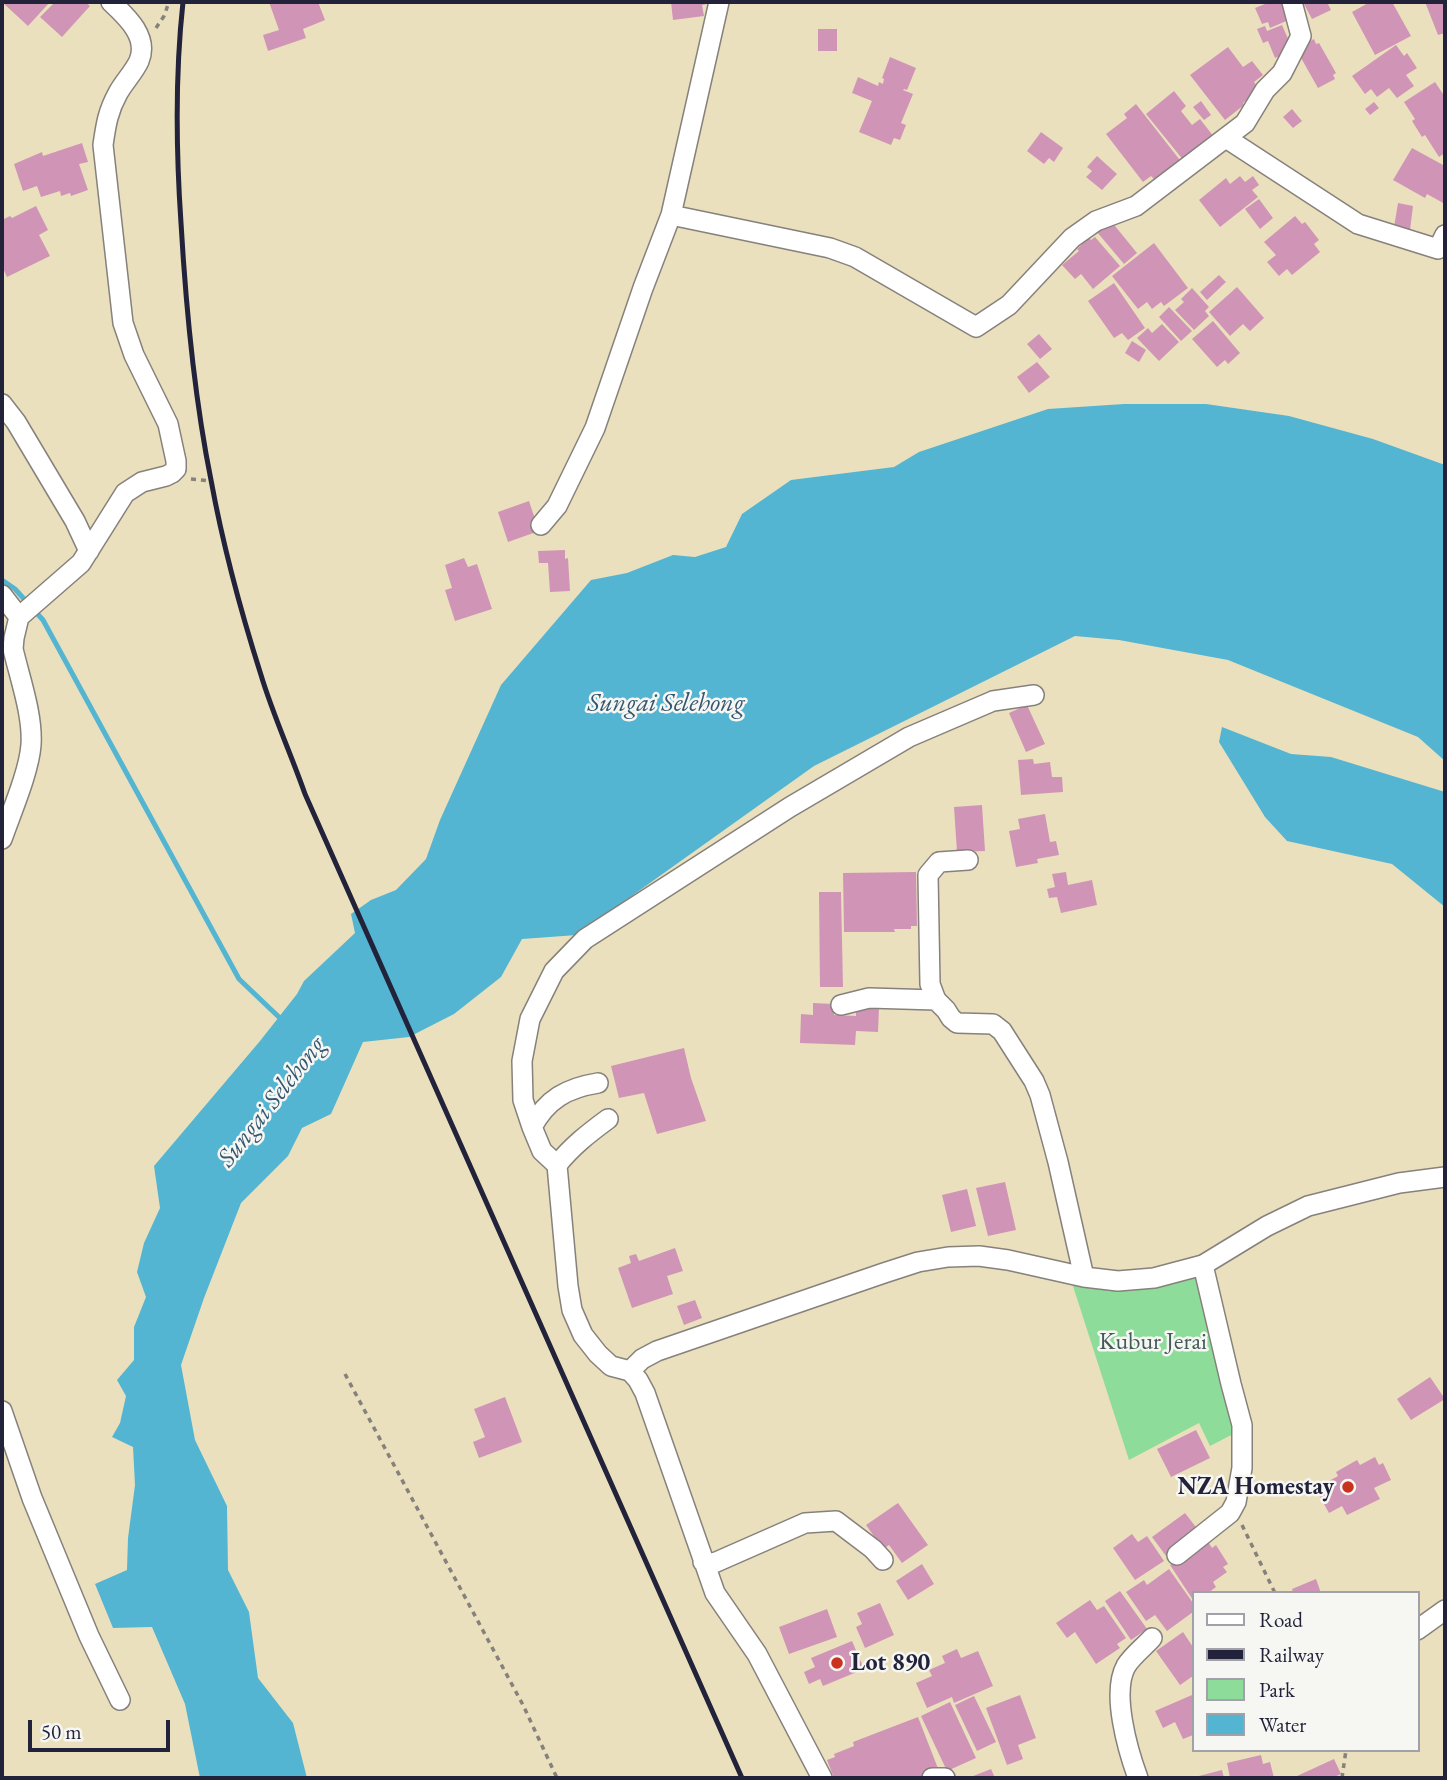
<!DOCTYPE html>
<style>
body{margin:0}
#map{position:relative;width:1447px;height:1780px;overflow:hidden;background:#eae0bd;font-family:"EB Garamond",serif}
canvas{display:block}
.frame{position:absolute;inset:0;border:4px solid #22223b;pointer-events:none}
.legend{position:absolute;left:1192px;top:1591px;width:228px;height:161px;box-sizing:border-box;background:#f6f6f2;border:2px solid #a1a1a9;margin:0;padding:9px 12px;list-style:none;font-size:21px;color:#22223b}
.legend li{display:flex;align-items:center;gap:14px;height:35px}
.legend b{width:35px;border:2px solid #a1a1a9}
.scale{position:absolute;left:28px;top:1720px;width:142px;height:32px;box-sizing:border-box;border:4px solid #22223b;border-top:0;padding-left:9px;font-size:21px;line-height:24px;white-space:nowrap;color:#22223b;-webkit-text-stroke:5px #f6f6f2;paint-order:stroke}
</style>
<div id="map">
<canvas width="1447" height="1780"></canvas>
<div class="frame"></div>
<ul class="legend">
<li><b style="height:9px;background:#fff"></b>Road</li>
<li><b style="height:9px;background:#22223b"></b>Railway</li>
<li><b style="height:19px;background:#8edc9a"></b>Park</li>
<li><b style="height:19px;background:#53b5d2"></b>Water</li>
</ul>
<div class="scale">50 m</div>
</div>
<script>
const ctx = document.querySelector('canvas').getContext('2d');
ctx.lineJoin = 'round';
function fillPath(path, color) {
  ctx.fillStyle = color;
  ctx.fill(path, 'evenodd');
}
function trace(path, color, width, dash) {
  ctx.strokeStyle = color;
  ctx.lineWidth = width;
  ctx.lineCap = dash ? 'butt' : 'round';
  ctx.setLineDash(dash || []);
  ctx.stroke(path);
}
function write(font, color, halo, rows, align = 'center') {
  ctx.font = font + ' "EB Garamond",serif';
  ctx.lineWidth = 5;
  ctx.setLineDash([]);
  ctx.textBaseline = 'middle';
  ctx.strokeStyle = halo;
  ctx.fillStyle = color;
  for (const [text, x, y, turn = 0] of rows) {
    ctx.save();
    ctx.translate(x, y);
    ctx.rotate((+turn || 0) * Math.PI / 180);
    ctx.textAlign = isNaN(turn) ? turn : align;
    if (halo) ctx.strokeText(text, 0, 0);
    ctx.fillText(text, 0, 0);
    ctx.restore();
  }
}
const green = new Path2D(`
 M1197,1274L1237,1432L1210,1446L1199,1423L1129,1460L1072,1283Z`);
const water = new Path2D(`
 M1124,404H1206L1289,416L1373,439L1445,465V761L1418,737L1228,660L1119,640L1075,636L814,766L577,935L522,939L501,977L454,1014L409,1037L363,1042L331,1114L302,1128L288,1156L241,1203L204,1298L181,1365L195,1440L227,1506L228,1570L249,1612L258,1678L293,1723L307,1778H200L185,1704L152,1627L113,1628L95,1584L127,1570L128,1538L135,1485L133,1447L112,1437L120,1423L126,1396L117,1380L134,1360V1327L146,1297L137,1272L144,1243L160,1208L154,1166L260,1041L297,994L304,981L355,933L351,914L371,900L396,890L426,859L440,820L501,685L591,580L627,573L673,555L695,557L726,547L742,514L791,480L894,467L919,452L1048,409Z
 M1222,727L1291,754L1331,757L1445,792V907L1392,864L1287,841L1265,817L1219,742Z`);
const stream = new Path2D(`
 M2,580L15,589L43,620L239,979L282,1020`);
const building = new Path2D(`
 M2,2H50L28,26Z
 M55,2H85L90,6L62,37L40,17Z
 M269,2H318L325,20L303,29L306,38L268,51L263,35L279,30Z
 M671,2H707V4L702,5L704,16L673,20Z
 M1270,2H1283L1291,19L1270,28L1268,22L1262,24L1255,8Z
 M1303,2H1327L1331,10L1312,19Z
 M1370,2H1392L1411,36L1375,55L1352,12Z
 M1425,2H1445V33L1438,35Z
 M1282,25L1293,50L1275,58L1268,41L1263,43L1257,29L1265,26L1267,31Z
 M818,29H837V51H818Z
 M1314,39L1316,44L1319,43L1336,73L1333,75L1335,79L1318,88L1296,49Z
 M1396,45L1404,56L1407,53L1417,68L1406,75L1414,86L1397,98L1389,88L1377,97L1371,89L1365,94L1352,76Z
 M1228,47L1243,67L1252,61L1263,75L1254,82L1260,90L1243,103L1244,105L1225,120L1190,75Z
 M890,57L916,68L907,90L904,89L903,90L913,94L901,123L906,125L900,140L894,138L891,145L859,132L872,101L852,93L858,77L878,86L879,82L883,84L884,79L882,78Z
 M1435,82L1445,97V153L1439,157L1425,135L1422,137L1412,121L1415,119L1404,102Z
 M1174,91L1186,106L1181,111L1192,125L1200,119L1214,137L1184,161L1146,114Z
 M1201,101L1211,115L1204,120L1193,107Z
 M1374,102L1379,108L1370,115L1365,109Z
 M1136,104L1183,164L1156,181L1151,176L1143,182L1106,134L1127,118L1124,114Z
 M1292,109L1302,121L1293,128L1283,117Z
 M1041,132L1063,148L1054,162L1049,158L1044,164L1027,151Z
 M82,143L88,162L79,164L88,190L71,196L70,193L61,196L60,191L41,197L37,186L23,191L14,164L42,152L43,156Z
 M1412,148L1445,166V204L1427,194L1425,198L1393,180Z
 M1097,156L1117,174L1102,190L1086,177L1092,171L1087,167Z
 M1240,176L1245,182L1253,176L1259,185L1252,190L1258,197L1220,227L1199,200L1226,178L1230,184Z
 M1259,199L1273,218L1260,229L1245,209Z
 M1398,203L1413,206L1410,230L1394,227Z
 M36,206L48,230L39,235L50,256L7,277L2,266V220L10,216L12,218Z
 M1295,216L1302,224L1305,222L1319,240L1314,244L1320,252L1292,275L1287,269L1279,276L1267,262L1276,255L1264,242Z
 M1111,221L1137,253L1124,264L1097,232Z
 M1095,237L1120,266L1093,289L1081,274L1075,279L1062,265L1079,251L1077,249L1089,238L1091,240Z
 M1154,243L1188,288L1164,306L1161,302L1152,309L1147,302L1138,309L1112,276Z
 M1219,275L1226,282L1207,300L1200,292Z
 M1114,283L1145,328L1128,340L1122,333L1114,338L1088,301Z
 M1237,287L1264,318L1250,331L1243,324L1230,336L1209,312Z
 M1192,288L1209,307L1205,311L1209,316L1194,330L1175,310L1184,302L1181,299Z
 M1169,307L1192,331L1181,341L1159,317Z
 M1213,321L1240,353L1228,364L1225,360L1217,367L1192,339Z
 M1162,324L1179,342L1159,361L1137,338L1148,328L1152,333Z
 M1039,334L1052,349L1040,359L1027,344Z
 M1132,341L1146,350L1139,362L1125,353Z
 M1037,362L1050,377L1029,393L1017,377Z
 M529,501L539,531L508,542L498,512Z
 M565,550V559L568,558L570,591L550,592L548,563H539L538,551Z
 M464,558L468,567L477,564L492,609L455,621L445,590L452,588L445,565Z
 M1027,705L1045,744L1026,752L1009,713Z
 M1033,759L1034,764L1050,762L1052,777H1062L1063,792L1021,795L1018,760Z
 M982,805L985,851L957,852L954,807Z
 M1045,814L1050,842L1056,841L1059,855L1037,859L1038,863L1016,867L1009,831L1020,829L1018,819Z
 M916,872L917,926H911V929H894L895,932H844L843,873Z
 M1066,872L1068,885L1092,880L1097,905L1061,913L1057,897L1049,898L1047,889L1055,887L1052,874Z
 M819,892H841L843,987H820Z
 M813,1003L834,1004V1015L856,1016V1007H879L878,1032L856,1031L855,1045L800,1043L801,1014L813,1015Z
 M684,1048L691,1078L706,1121L657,1134L644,1093L619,1098L611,1066Z
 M1005,1182L1016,1230L988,1236L976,1188Z
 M967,1189L976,1226L951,1232L942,1195Z
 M675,1248L683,1271L667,1276L673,1294L632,1308L618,1268L631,1263L629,1256L636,1254L639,1261Z
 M695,1300L702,1318L684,1325L677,1306Z
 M1430,1377L1445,1399L1411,1420L1397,1399Z
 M505,1397L522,1442L479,1458L473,1442L485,1437L474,1409Z
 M1196,1430L1210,1458L1171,1477L1157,1449Z
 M1375,1457L1379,1465L1383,1463L1391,1480L1374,1488L1380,1499L1347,1515L1342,1506L1329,1513L1319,1495L1323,1492L1320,1486L1338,1476L1336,1472L1357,1460L1360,1465Z
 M898,1503L928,1545L902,1563L889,1545L883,1549L866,1525Z
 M1185,1513L1199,1531L1166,1556L1152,1537Z
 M1132,1534L1138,1542L1147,1536L1164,1561L1135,1580L1113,1548Z
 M1207,1540L1212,1548L1216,1545L1228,1564L1223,1567L1227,1572L1213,1582L1216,1587L1208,1593H1193V1600L1170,1565Z
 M922,1564L934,1584L908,1600L896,1581Z
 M1169,1569L1193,1603V1612L1167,1631L1155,1615L1146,1621L1126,1592L1144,1580L1147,1585Z
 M1316,1579L1321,1593H1293L1292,1589Z
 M1120,1591L1147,1629L1131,1640L1105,1601Z
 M1090,1600L1097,1610L1104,1606L1126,1638L1117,1644L1120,1648L1096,1664L1075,1632L1067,1638L1056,1623Z
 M880,1603L894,1635L865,1648L856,1627L862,1624L857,1613Z
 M827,1609L837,1637L789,1654L779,1627Z
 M1183,1632L1193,1647V1676L1180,1685L1156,1651Z
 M852,1641L864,1669L823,1686L820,1679L809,1684L804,1672L815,1667L811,1658Z
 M957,1649L961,1658L978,1651L993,1686L954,1703L952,1697L927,1708L916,1683L932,1676L929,1670L945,1663L942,1656Z
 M1020,1695L1036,1738L1018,1745L1023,1759L1007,1765L986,1708Z
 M1192,1695L1193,1699V1735L1183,1739L1175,1722L1163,1728L1155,1711Z
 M974,1696L996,1742L977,1751L955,1705Z
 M950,1702L976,1758L947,1771L921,1716Z
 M918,1717L939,1771L922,1778H834L827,1760L835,1757L834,1754L854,1746L853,1742Z
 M1261,1755L1263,1764L1270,1762L1274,1778H1230L1227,1763Z
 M1334,1759L1341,1774L1332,1778H1298L1297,1776Z
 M991,1769L995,1778H968Z
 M1222,1770L1224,1778H1195V1777Z`);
const path = new Path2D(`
 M156,28L164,16L169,2
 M191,479L211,481
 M345,1374L523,1705L557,1778
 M1242,1525L1275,1593
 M1342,1778L1346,1750`);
const minor = new Path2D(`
 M1226,138L1358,224L1438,249L1445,235
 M671,215L830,248L855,257L976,327L1009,305L1072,238L1096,221L1136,206L1245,123L1265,90L1282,73L1301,36L1292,2
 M2,404L16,422L75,521L89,551
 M541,525L557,506L595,428L643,288L671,215L719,2
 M2,595L19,617
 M2,839C11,813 29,772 31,745C33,715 20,679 13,649L14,638L19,617L81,563L125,493L142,482L166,476L172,473L176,469V461L168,424L134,355L123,323L103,145C106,124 108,111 118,93C124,82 134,72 139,61C149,37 127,17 111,2
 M968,860L939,862L928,875L930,984L936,1000L946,1010L951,1018L957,1023L993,1024L1002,1031L1034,1081L1040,1095L1058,1162L1084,1277
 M841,1005L869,998L936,1000
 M598,1083C567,1088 547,1099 532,1127L542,1151L557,1165L568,1286L572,1310L583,1335L598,1354L611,1366L630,1371L642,1359L657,1351L884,1273L918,1262L948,1257L979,1256L1008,1260L1084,1277L1118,1281L1154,1278L1203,1265L1267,1226L1308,1206L1399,1183L1445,1177
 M532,1127L523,1100L522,1061L530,1019L554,971L585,939L790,807L909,737L993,701L1034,695
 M557,1165C572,1146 589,1133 608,1119
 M630,1371L638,1380L645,1393L715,1593L757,1654L822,1778
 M2,1411L32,1498L89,1636L120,1700
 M1177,1555L1230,1513L1236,1502L1242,1468V1425L1231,1384L1203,1265
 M703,1562L714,1563L805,1523L836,1521L873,1549L883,1560
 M1417,1630L1445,1610
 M932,1778H945
 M1138,1778C1128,1751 1111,1693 1126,1666C1132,1656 1144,1647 1152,1638`);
const rail = new Path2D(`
 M183,2C175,75 176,150 181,223C186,309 194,396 211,480C223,546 241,612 261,675C273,715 291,754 305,794L742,1778`);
const markers = [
 [1348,1487,7,"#c8321e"],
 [837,1663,7,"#c8321e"]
];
const parkNames = [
 ["Kubur Jerai",1153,1342]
];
const poiNames = [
 ["NZA Homestay",1334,1487],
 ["Lot 890",851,1663,"left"]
];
const waterNames = [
 ["Sungai Selehong",666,704],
 ["Sungai Selehong",272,1102,-52]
];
fillPath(green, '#8edc9a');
fillPath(water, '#53b5d2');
trace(stream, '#53b5d2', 5);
fillPath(building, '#d095b6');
trace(minor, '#86817c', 22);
trace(path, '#86817c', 3.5, [5, 5]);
trace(minor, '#fff', 19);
trace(rail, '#22223b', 5);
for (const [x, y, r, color] of markers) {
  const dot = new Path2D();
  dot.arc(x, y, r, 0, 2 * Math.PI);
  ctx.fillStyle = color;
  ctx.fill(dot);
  trace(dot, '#f6f6f2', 2.5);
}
write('24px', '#425a58', '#f6f6f2', parkNames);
write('bold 24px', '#22223b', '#f6f6f2', poiNames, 'right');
write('italic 26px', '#335570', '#f6f6f2', waterNames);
</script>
